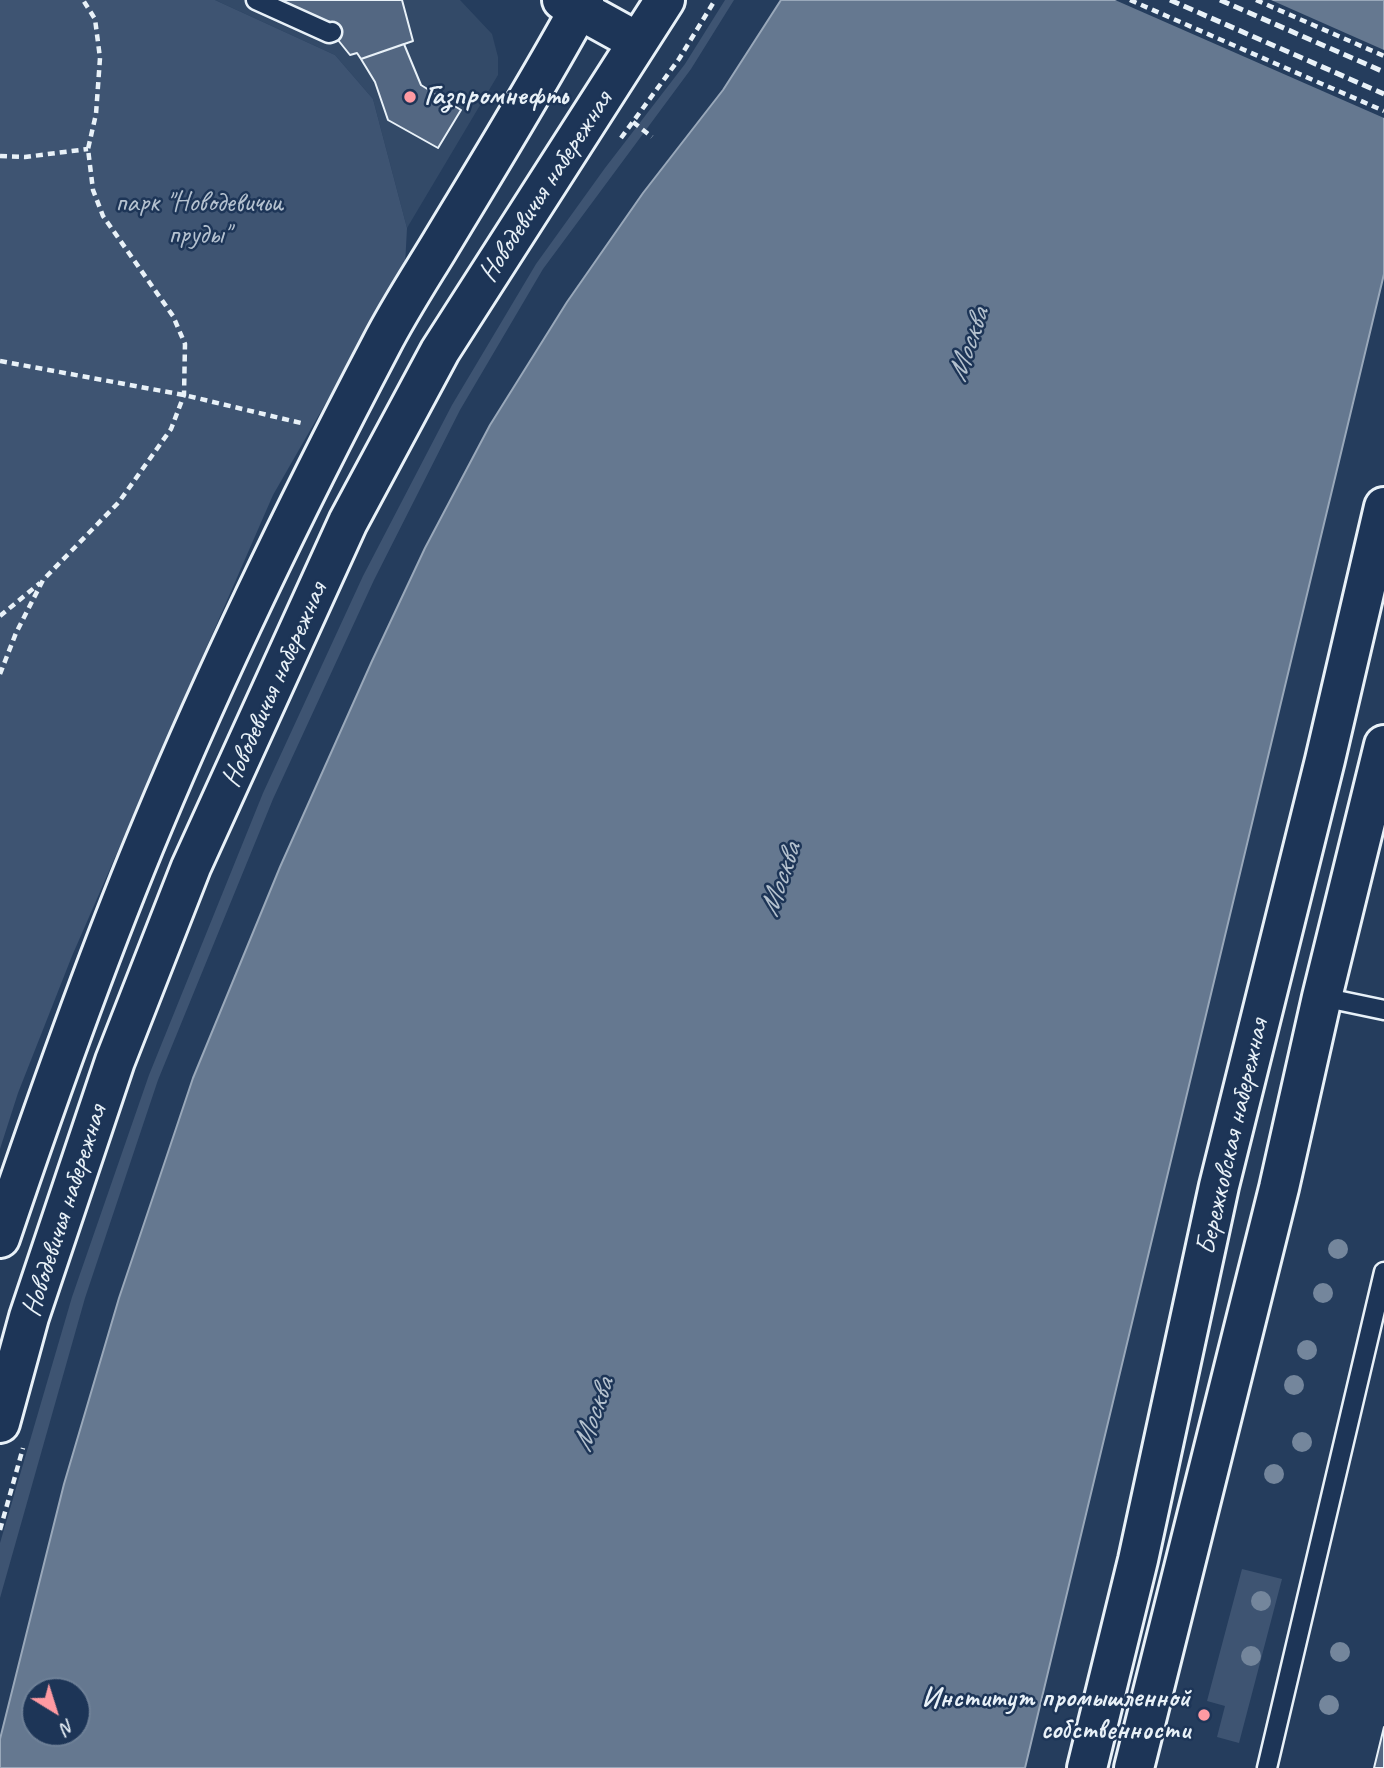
<!DOCTYPE html>
<meta charset="utf-8">
<style>
body{margin:0}
#map{position:relative;width:1384px;height:1768px;overflow:hidden;background:#253d5d;font-family:Caveat,sans-serif}
canvas{display:block}
.north{position:absolute;left:21px;top:1677px;width:70px;height:70px;box-sizing:border-box;background:#1d3557;border:2px solid #6e8097;border-radius:50%;rotate:142deg;font-size:19px;font-weight:700;line-height:28px;text-align:center;color:#e8f1f8}
.north::after{content:'';display:block;margin:auto;width:24px;height:32px;background:#ff9aa2;clip-path:polygon(50% 0,100% 100%,50% 72%,0 100%)}
</style>
<div id="map">
<canvas width="1384" height="1768"></canvas>
<div class="north">N</div>
</div>
<script>
const ctx = document.querySelector('canvas').getContext('2d');
ctx.lineJoin = 'round';
function fillPath(path, color) {
  ctx.fillStyle = color;
  ctx.fill(path, 'evenodd');
}
function trace(path, color, width, dash) {
  ctx.strokeStyle = color;
  ctx.lineWidth = width;
  ctx.lineCap = dash ? 'butt' : 'round';
  ctx.setLineDash(dash || []);
  ctx.stroke(path);
}
function write(font, color, halo, rows, align = 'center') {
  ctx.font = font + ' Caveat,sans-serif';
  ctx.lineWidth = 5;
  ctx.setLineDash([]);
  ctx.textBaseline = 'middle';
  ctx.strokeStyle = halo;
  ctx.fillStyle = color;
  for (const [text, x, y, turn = 0] of rows) {
    ctx.save();
    ctx.translate(x, y);
    ctx.rotate((+turn || 0) * Math.PI / 180);
    ctx.textAlign = isNaN(turn) ? turn : align;
    if (halo) ctx.strokeText(text, 0, 0);
    ctx.fillText(text, 0, 0);
    ctx.restore();
  }
}
const built = new Path2D(`
 M215,0H460L492,34L498,57V75L407,228L373,99L335,55Z`);
const green = new Path2D(`
 M0,0H215L335,55L373,99L407,228L405,265L273,495L72,956L18,1093L0,1149Z
 M725,0H734L691,69L543,269L460,410L374,580L273,799L158,1080L85,1298L0,1598V1543L72,1297L149,1075L263,793L363,576L452,405L536,264L605,168L685,64Z
 M1242,1569L1282,1579L1239,1743L1217,1737L1225,1706L1207,1701Z`);
const water = new Path2D(`
 M781,0H1384V274L1025,1768H0V1739L64,1484L119,1298L193,1078L280,867L372,661L425,548L490,425L567,302L643,193L723,90ZM35,1691H77V1733H35Z`);
const pier = new Path2D(`
 M1115,0H1271L1384,50V118Z`);
const building = new Path2D(`
 M265,0H402L413,41L361,59L357,53L350,55L330,30Z
 M404,44L421,85L461,110L438,148L388,120L375,82L361,59Z
 M1384,1727V1768H1374Z`);
const path = new Path2D(`
 M1130,0L1384,111
 M1256,0L1384,56
 M633,122L652,137
 M621,138L679,59L715,0
 M0,156L25,157L88,149
 M0,361L184,395L301,423
 M0,616L40,583
 M0,674L16,633L43,580L119,502L171,429L184,395L185,344L173,316L103,216L93,190L88,149L96,114L100,58L95,19L83,0
 M0,1530L23,1448`);
const service = new Path2D(`
 M256,0L329,33L332,32
 M1322,997L1384,1010
 M1267,1768L1384,1272`);
const secondary = new Path2D(`
 M562,0L638,42
 M0,1238C47,1099 96,960 153,824C221,661 299,501 381,345C398,312 418,281 437,250C487,167 538,85 584,0
 M0,1423L29,1317L115,1061L191,867L348,522L440,351L665,0
 M1087,1768L1138,1560L1219,1186L1325,760L1384,507
 M1134,1768L1279,1188L1322,997L1384,745`);
const rail = new Path2D(`
 M1170,0L1384,94
 M1220,0L1384,72`);
const trees = [
 [1338,1249],
 [1323,1293],
 [1307,1350],
 [1294,1385],
 [1302,1442],
 [1274,1474],
 [1261,1601],
 [1340,1652],
 [1251,1656],
 [1329,1705]
];
const markers = [
 [410,97,7,"#ff9aa2"],
 [1204,1715,7,"#ff9aa2"]
];
const poiNames = [
 ["Газпромнефть",424,97],
 ["Институт промышленной",1190,1699,"right"],
 ["собственности",1190,1731,"right"]
];
const streetNames = [
 ["Новодевичья набережная",546,187,-57],
 ["Новодевичья набережная",275,685,-66],
 ["Бережковская набережная",1233,1137,-77],
 ["Новодевичья набережная",65,1211,-72]
];
const parkNames = [
 ["парк \"Новодевичьи",199,204],
 ["пруды\"",199,236]
];
const waterNames = [
 ["Москва",969,345,-71],
 ["Москва",781,880,-71],
 ["Москва",594,1415,-71]
];
fillPath(built, '#334a68');
fillPath(green, '#3e5472');
fillPath(water, '#657890');
trace(water, '#99a8ba', 2);
fillPath(pier, '#253d5d');
fillPath(building, '#536782');
trace(building, '#e8f1f8', 2);
trace(service, '#e8f1f8', 23);
trace(secondary, '#e8f1f8', 44);
trace(path, '#e8f1f8', 4.5, [7, 5]);
trace(service, '#1d3557', 18);
trace(secondary, '#1d3557', 38);
trace(rail, '#e8f1f8', 5, [10, 5]);
ctx.fillStyle = '#74869c';
for (const [x, y] of trees) {
  ctx.beginPath();
  ctx.arc(x, y, 10, 0, 2 * Math.PI);
  ctx.fill();
}
for (const [x, y, r, color] of markers) {
  const dot = new Path2D();
  dot.arc(x, y, r, 0, 2 * Math.PI);
  ctx.fillStyle = color;
  ctx.fill(dot);
  trace(dot, '#1d3557', 2.5);
}
write('bold 28px', '#e8f1f8', '#1d3557', poiNames, 'left');
write('28px', '#e8f1f8', '#1d3557', streetNames);
write('28px', '#b5c2d0', '#1d3557', parkNames);
write('italic 30px', '#b4c1ce', '#1d3557', waterNames);
</script>
